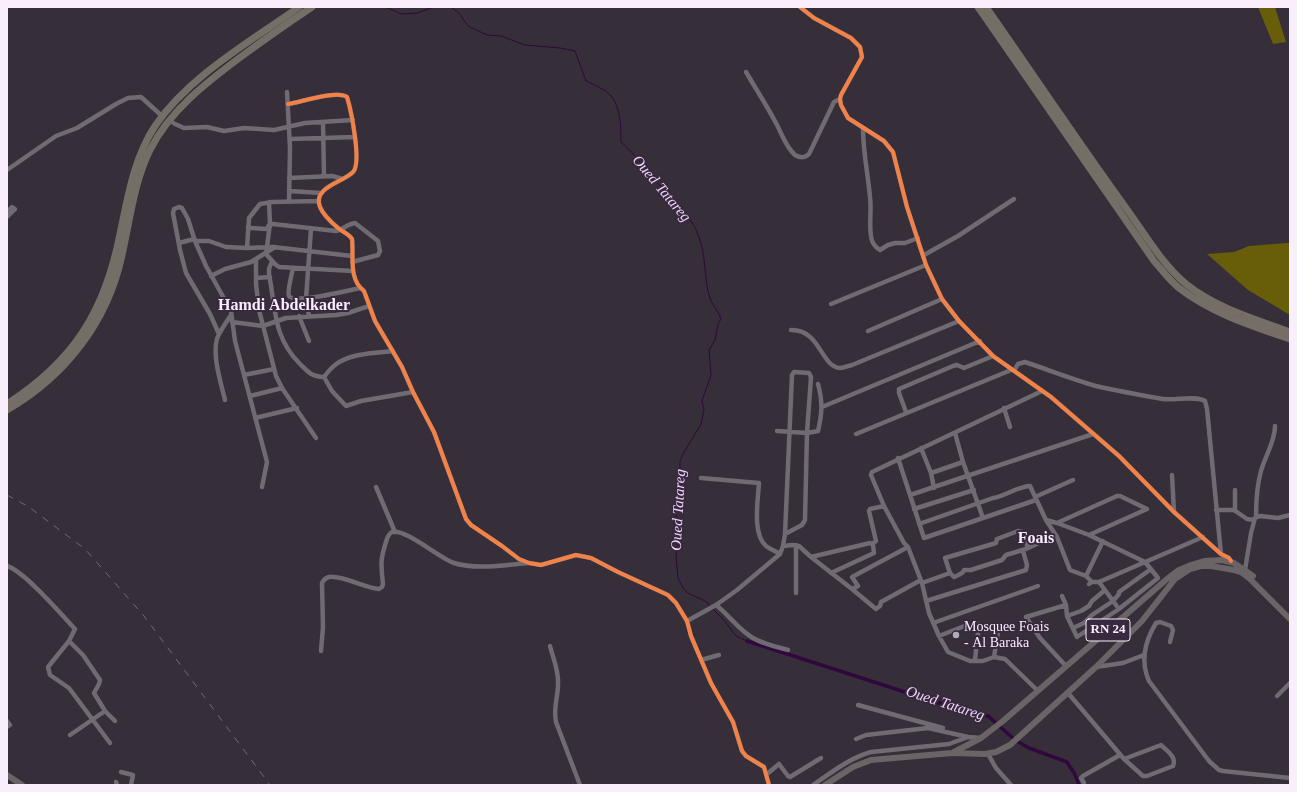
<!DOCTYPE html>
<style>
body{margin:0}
#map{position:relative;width:1297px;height:792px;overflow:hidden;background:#362e39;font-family:Georgia,serif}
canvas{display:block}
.frame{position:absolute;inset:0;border:8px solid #f8eefc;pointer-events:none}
</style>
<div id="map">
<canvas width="1297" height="792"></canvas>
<div class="frame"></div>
</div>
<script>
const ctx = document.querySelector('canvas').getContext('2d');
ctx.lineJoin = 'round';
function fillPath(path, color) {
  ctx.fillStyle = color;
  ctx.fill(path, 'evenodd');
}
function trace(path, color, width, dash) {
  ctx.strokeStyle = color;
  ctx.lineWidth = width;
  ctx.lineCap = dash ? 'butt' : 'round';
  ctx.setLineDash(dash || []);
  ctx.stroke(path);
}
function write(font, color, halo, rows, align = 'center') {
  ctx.font = font + ' Georgia,serif';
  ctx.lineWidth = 4;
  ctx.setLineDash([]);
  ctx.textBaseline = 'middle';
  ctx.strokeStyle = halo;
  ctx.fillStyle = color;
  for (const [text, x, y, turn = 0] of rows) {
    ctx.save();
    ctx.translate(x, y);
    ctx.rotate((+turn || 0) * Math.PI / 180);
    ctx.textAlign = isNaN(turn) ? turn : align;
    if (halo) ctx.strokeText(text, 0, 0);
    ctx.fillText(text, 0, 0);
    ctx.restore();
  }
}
const forest = new Path2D(`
 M1258,7H1275L1286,42L1273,44Z
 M1286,243H1290V315L1248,290L1207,254L1234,252L1249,246Z`);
const stream = new Path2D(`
 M386,7L401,14L418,13L433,7
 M451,7L459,13L468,26L487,35L501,36L525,45L560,48L575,51L586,81C594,85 605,89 611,96C621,108 621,128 621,142C636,155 647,172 660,186C674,202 692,216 699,237C706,256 704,276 709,295C711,304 718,310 721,319L718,324L715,340L709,350L711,375L702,401L704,410L701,424L683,454L680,461V486L676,515L678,541L676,556L678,578L683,588L688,593L707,602L710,607
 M713,609L723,619L736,636L747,641`);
const canal = new Path2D(`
 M747,641L970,713L988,716L1015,740L1029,748L1067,762C1070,768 1074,771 1075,775C1077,778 1077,781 1079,785`);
const minor = new Path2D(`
 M800,7L814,18L851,38L860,47L862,57L841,95L840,99L841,105L848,118L884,141L893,152L907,207L926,265L942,299L959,321L993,356L1051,397L1119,456L1174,512L1221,554L1229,558L1231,561
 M746,72C756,89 767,106 776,123C782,134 785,146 795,155C800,158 805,158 809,154L834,102L840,99
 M287,92L290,148L289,202
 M288,104C301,102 337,90 347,97C351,110 362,163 353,172C344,182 312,187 320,207C323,214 332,223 338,228C343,232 349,234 352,239C354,256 348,279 364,291L375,321L402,367L413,392L434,432L466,519L471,525L502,546L519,559L529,563L541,565L576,555L591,558L618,572L668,595L676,603L687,621L691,636L711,683L733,722L742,751L746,756L764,767L769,785
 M169,120L175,124L184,128L207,127L224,131L244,128L274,130L305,123L353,120
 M323,122L324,176
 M863,129C863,152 868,174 870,197C872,212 868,227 872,241C874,245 876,248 880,250L888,245L895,243H905L918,238
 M290,139L355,137
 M7,170L56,136L77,128L116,104L128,98L141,97L162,116
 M289,178L332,176L343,179
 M289,191L321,193
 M269,202L270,224L266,254L275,264L279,267L353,271
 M7,212L12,207L15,209L7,217
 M248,227L251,228L267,229L269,225L273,224L336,231C343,230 347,224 355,223L378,241L380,251L378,255L352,262
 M195,241H209L226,247L247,248L273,247L352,256
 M179,243L194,239
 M247,248L249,218L260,204L272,202L319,201
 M924,255L958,236L1014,199
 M256,260V284L259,310L276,376L282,388L316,438
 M272,261L269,269V274C276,310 273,337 300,364C309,373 311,376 324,377L332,391L346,406L361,401L413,392
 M293,268C292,273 287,292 289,296C294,304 350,290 360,288
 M211,276L225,269L251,262L275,247
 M256,278L270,277
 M831,304L926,265
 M299,316L309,341
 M309,316L306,299L311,229
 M232,322L263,326L286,318L336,315L348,313L369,306
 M791,330C820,329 821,367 840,368C844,368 848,366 852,365L959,321
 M868,331L942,299
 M219,334L210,314L186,273L180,250L173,213L174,209L179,207L182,208L188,219L195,241L206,266L231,311L235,341L267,462L262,487
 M1014,371L1018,364L1025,362C1049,370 1072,379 1096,386C1118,391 1140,395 1163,399C1175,401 1194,395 1205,401L1207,409L1221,554
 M244,375L274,369
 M324,377C327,373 331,368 335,365C350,353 375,353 393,351
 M250,396L282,388
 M225,400C221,383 210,350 219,334C223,327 227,321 231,315
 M822,407L980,341
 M1004,408L1010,427
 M906,412L899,393V389L953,366L957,365L964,368L993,356
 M255,418L297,408
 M777,431L807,433L818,431C822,414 823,402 818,384
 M955,433L963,462L983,518
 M856,434L1011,370
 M921,448L931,473
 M898,458L924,538L1036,500
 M1172,475L1174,512
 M701,478L759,483C758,500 752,534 766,546C770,549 775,551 780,554
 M376,487L395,532
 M934,488L931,473L963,462
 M1235,490V511
 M910,495L1093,434
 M1035,497L1073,480
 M914,509L974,490
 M1216,510H1234L1247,519L1254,520
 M1256,517C1256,502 1257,485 1261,471C1265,456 1275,442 1275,426
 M1046,520L1057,523L1089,535L1145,562L1158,578L1119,609L1077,637L1067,616
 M1057,523L1117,496H1120L1147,509
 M919,524L993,498C1006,496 1016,487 1030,486L1046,520L1057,537L1070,570L1086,576L1092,582
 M1089,535L1147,509
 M872,544L876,541L869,511L870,509L884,506
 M796,545V593
 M783,546L792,545L799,546L811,557L852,589L858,586L852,577L908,547
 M811,557L870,543L873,545L874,553L831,573
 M7,566C24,571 61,614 75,629L69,641L48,667L50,675L69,688L110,743
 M1245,570L1251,533L1255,518L1260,516L1278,518L1290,515
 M950,573L945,558L996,543L997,539L1018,531L1022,532L1028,548
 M1086,576L1103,541
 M1099,582L1119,609
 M922,583L950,573L954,577C958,575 963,574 964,570H971L1002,560L1006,555L1026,549L1056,535
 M1089,584L1092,582H1099L1203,537
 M852,589L876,609L880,606L881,602L921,580
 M1062,596L1066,605L1067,616L1081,611L1089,606L1092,601L1105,590
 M926,601L1026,570L1027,565L1023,551
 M716,605C729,615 738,629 753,638C763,644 777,647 788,650
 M1066,605L1026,617L1040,638L1066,666
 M687,621L716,605L737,590L780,554L783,546L785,534L792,375L794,372L809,373L811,377L807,433L805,520L802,525L785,534
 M933,623L1038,586
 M1073,628L1084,623L1092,615L1113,601L1119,594V592L1151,569
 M939,636L967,625
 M69,641L83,655L100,680L99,684L94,693L105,711L115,721
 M1170,642L1173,630L1171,626L1160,622L1156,623C1145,641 1140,661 1149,681L1209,761L1219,770L1223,771L1290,778
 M550,646C553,658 559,671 558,684C558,698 553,707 556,722L580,785
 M321,651L323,627L322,583C323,581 325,578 329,577C342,575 365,588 379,589L382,587L383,584C381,565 380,560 386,542C387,538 388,534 392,532C405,528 439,558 454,563C476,570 505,565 528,563
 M994,657L998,632
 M701,660L719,655
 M975,660L979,624
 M1096,667L1123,663L1144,655
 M1038,691L1005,659L994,657L983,661H970L948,652L939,636L929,613L922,583L908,547L904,543L884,506L871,475L872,472L1042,391
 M1068,693L1124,759L1143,776H1147L1173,766C1177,757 1167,751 1161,745L1124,759
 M1277,696L1290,683
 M858,705L943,728
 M7,721L10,725L7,727
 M70,735L105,711
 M856,739L866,735L928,728L968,737
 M988,754L996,768L1011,785
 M121,772L133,775L131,785
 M767,774L779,764L788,776L790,777L821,758
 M116,782L117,785
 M1084,783L1081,778L1083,776L1120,755
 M813,785C831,773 849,758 871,752L949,744L968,737L981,738`);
const major = new Path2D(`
 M954,752L981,738L1003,721L1167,579L1179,570L1191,565L1204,561L1222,560L1234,563L1253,576
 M7,775L22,785
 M825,785L853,767L871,760L952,753L985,754L996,752L1010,745L1096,667L1142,621L1175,579L1190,569L1201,566H1211L1234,570L1241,572L1250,579L1290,619`);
const highway = new Path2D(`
 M978,7L1154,261C1162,270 1170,281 1179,288C1211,313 1252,326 1290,339
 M986,7C1033,74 1078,142 1126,208C1145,234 1161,263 1186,284C1216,308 1255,319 1290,332
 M7,404C74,361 105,311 120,234C128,196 134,158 155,126C189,76 251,41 299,7
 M7,410C66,376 108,321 122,255C130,220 134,182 150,150C170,110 207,82 242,56C265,39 288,23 312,7`);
const rail = new Path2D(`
 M7,495L29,507L85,549L144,616L270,785
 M1224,785H1255`);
const cycleway = new Path2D(`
 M800,7L814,18L851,38L860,47L862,57L841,95L840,99L841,105L848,118L884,141L893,152L907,207L926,265L942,299L959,321L993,356L1051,397L1119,456L1174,512L1221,554L1229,558L1231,561
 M288,104C301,102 337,90 347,97C351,110 362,163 353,172C344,182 312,187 320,207C323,214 332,223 338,228C343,232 349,234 352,239C354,256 348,279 364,291L375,321L402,367L413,392L434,432L466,519L471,525L502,546L519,559L529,563L541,565L576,555L591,558L618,572L668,595L676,603L687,621L691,636L711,683L733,722L742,751L746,756L764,767L769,785`);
const markers = [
 [956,635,4,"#b4abb8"]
];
const shields = [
 [1108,630,44]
];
const shieldNames = [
 ["RN 24",1108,630]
];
const poiNames = [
 ["Mosquee Foais",964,627],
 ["- Al Baraka",964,643]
];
const waterNames = [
 ["Oued Tatareg",661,189,50],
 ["Oued Tatareg",679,510,-87],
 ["Oued Tatareg",945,704,18]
];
const quarterNames = [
 ["Hamdi Abdelkader",284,306],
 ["Foais",1036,539]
];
fillPath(forest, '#685d08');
trace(stream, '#31083d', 1);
trace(canal, '#31083d', 3.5);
trace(minor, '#706a72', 4.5);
trace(major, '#6b6466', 6);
trace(highway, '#746e67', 7);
trace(rail, '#726c74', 1, [7, 7]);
trace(cycleway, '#f48246', 4);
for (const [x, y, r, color] of markers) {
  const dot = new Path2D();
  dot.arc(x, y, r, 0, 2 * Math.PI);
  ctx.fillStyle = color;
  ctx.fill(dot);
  trace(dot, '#38293e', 1.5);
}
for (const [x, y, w] of shields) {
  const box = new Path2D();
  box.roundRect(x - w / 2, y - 11, w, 22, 3);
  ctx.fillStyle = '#38293e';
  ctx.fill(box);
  trace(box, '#f8eefc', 1);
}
write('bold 13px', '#f8eefc', null, shieldNames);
write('14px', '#f8eefc', '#38293e', poiNames, 'left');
write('italic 15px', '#efd6f9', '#38293e', waterNames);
write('bold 16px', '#f8eefc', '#38293e', quarterNames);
</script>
